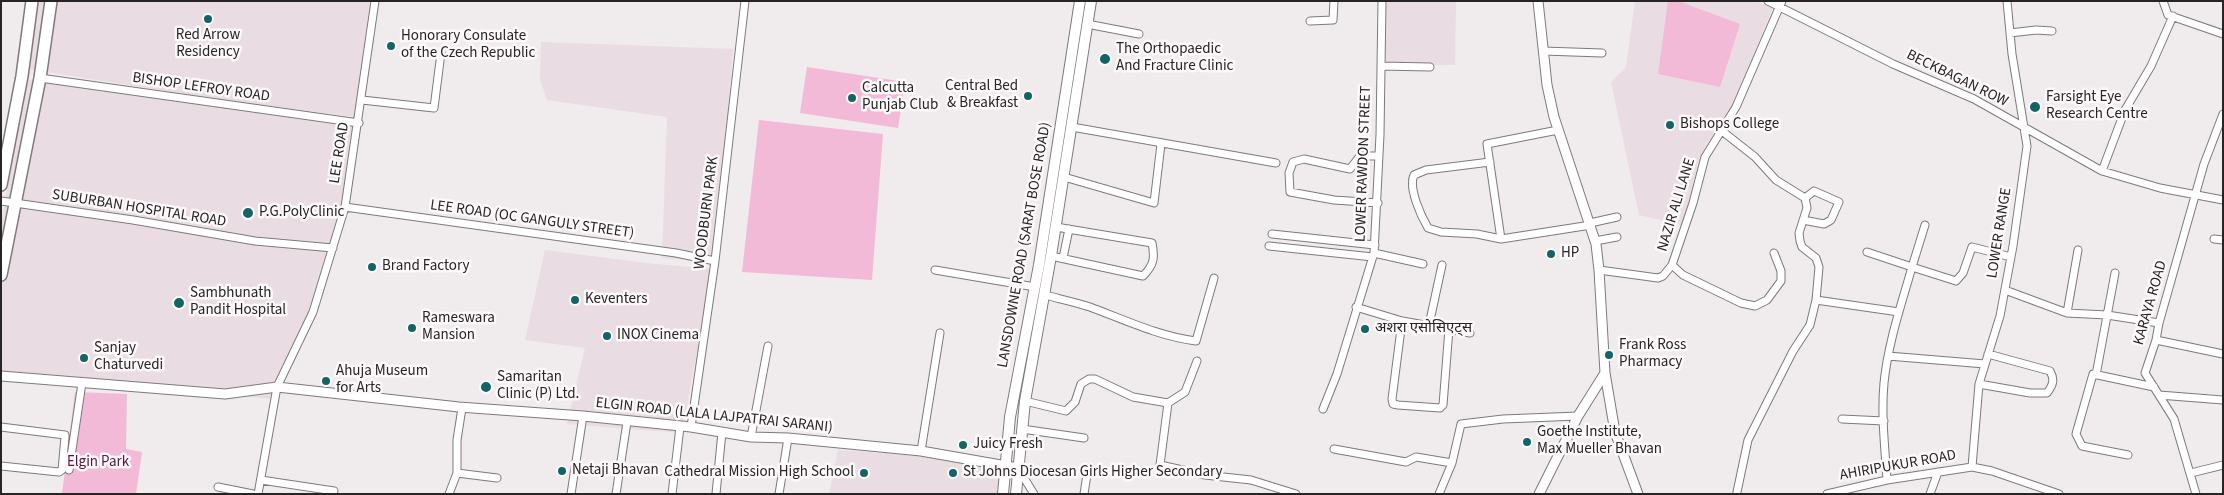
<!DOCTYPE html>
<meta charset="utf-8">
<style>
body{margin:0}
#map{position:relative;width:2224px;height:495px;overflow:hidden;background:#f0ebed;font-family:"Source Sans 3",sans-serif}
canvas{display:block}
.frame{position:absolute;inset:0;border:2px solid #262425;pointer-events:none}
</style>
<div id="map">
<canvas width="2224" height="495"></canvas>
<div class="frame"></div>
</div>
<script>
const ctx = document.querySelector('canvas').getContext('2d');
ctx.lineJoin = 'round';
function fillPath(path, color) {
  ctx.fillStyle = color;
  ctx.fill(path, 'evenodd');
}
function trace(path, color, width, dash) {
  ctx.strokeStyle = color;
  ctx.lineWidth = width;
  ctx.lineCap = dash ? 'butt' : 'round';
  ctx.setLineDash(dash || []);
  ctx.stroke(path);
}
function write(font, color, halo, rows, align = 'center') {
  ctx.font = font + ' "Source Sans 3","Noto Sans Devanagari",sans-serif';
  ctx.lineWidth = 5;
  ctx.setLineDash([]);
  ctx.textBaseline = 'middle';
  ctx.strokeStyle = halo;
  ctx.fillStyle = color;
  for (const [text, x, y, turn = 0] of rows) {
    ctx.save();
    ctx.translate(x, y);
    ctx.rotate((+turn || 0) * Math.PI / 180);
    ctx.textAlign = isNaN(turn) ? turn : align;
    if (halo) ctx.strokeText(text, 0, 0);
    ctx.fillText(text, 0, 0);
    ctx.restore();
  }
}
const built = new Path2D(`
 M39,1H370L355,117L217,99L27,69Z
 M1385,1H1456L1455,65H1384Z
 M1635,1H1754L1773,7L1734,103L1705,147L1682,225L1639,215L1611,82L1626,67Z
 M541,42L733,49L717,263L662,258L667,117L547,100L540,79Z
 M25,79L353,127L341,214L317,290L273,399L29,380L1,374V225Z
 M545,250L646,263L712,269L682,433L567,424L585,348L525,340Z
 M838,450L1011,462L1009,494H829Z`);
const green = new Path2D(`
 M1668,1H1678L1740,24L1720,87L1658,74Z
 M807,67L905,82L898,128L800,113Z
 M759,120L883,134L872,280L742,272Z
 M75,392L127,394L126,449L142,452L136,494H62Z`);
const minor = new Path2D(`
 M1768,1L1893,64L1974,99L2102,171L2160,188L2223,200
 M2163,1L2168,15L2223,34
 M1310,21L1333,20L1334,1
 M1087,24L1139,34
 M2010,33L2036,30L2052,31
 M1543,51L1602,53
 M1381,66L1430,67
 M40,78L359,123
 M362,100L434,108L441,53
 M1072,127L1276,163
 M1722,131L1755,157L1776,180L1805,198L1807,208L1799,233L1800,241L1802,247L1816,258L1819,267L1816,300L1810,325L1793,351L1748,440L1737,492
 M1490,162L1426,170L1414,175C1408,188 1421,216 1428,228L1441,232L1477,234L1501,239L1591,225
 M2102,171L2125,110L2151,66L2173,16
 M1064,177L1154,203L1161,144
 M1,201L133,220L255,241L333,248
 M1378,203L1334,200L1290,192L1289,173L1293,162L1304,159L1350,169L1360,156H1379
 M345,207L676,253L715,261
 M1803,220L1824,224L1831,220L1839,202L1814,191L1805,198
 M1590,223L1617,217
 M1272,234L1375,245
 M1501,239L1487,144L1558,130
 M2214,239L2223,240
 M1595,241L1617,237
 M1269,246L1373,257
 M2078,250L2067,313L2107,315L2159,323
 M1867,252L1912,267L1925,225
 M1374,253L1423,264
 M1051,256L1143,276C1154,265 1155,258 1152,243L1056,227
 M1063,258L1069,229
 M1672,265L1683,275L1741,303L1755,306L1767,300L1781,281V271L1774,253
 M935,270L1035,287
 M1599,270L1658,278L1663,276L1672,265L1693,203L1705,157L1736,107L1782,1
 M2005,290L2067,313
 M1045,295C1060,299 1075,302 1090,307C1125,320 1158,336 1196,341L1214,278
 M1816,300L1899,312
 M1356,307L1402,321L1470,333
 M1402,321L1392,399L1393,404L1398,405L1440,408L1443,405L1449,329
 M1429,325L1442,265
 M2156,340L2223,354
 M1888,356L1985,364
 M2096,375L2115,273
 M1979,384L2030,393H2047C2053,385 2055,380 2050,371L1988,354
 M2159,395L2223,400
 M1025,401L1066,411L1075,402L1081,384L1089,379H1095L1133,397L1168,403L1185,392L1197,361
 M1168,403L1160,465L1205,475L1251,480L1296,494
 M1323,409L1337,374L1374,253L1380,135L1382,1
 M1842,419L1884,421
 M1,427L65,435V437L62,470L59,472L1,466
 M691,427L715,261L745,1
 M1022,429L1084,438
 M751,437L768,346
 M1334,449L1406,462L1416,457L1452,463
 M921,451L940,333
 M2128,455L2082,446L2076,434L2093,374L2154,387
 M1972,467L1979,384L2000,316L2013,246L2027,146L2012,54L2007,1
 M1018,468L1034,494
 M69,470L82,383
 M457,473L497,478
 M2191,473L2223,465
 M261,480L334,491
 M1887,480C1885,448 1881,415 1884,383C1888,343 1901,306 1912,267L1956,281L1963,273L1972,247L2011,257
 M218,487L253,494
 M258,494L277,387L313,312L345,207L375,1
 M449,494L457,473V440L462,408
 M571,494L583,416
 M616,494L627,422
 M672,494L680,427
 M716,494L722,432
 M779,494L788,438
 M1084,494L1088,468
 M1439,494L1452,463L1461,424L1503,419L1578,416
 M1827,494L1887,480L1972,467L1992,471L2059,494
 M1930,494L1938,472
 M2196,494L2174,419L2145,373L2156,340L2159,323L2204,164L2223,114`);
const tertiary = new Path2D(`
 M1538,1L1547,85L1554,117L1596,244L1599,270L1605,373L1615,432L1638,494
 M1,376L225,394L277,387L459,407L583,416L691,427L751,437L788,438L921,451L1018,468
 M1539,494L1578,416L1605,373`);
const secondary = new Path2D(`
 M1003,494L1010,417L1039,265L1080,1
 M1016,494L1025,401L1051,256L1091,1`);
const primary = new Path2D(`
 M1,185L22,76L32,1
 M1,275L40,78L51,1`);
const markers = [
 [208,19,5,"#146466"],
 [391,46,5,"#146466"],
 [1105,59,6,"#146466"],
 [1028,96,5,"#146466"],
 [852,98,5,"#146466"],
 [2035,107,6,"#146466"],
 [1670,125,5,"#146466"],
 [248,213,6,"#146466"],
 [1551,254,5,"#146466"],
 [372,267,5,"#146466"],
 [575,300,5,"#146466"],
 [179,303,6,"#146466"],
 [412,328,5,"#146466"],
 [1365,329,5,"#146466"],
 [607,336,5,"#146466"],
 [1609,355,5,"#146466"],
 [84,358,5,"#146466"],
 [326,381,5,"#146466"],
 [486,387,6,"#146466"],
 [1527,442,5,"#146466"],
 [963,445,5,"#146466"],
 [562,471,5,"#146466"],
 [864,473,5,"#146466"],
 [953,473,5,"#146466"]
];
const poiNames = [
 ["Red Arrow",208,36,"center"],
 ["Residency",208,53,"center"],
 ["Honorary Consulate",401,37],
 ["of the Czech Republic",401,54],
 ["The Orthopaedic",1116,50],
 ["And Fracture Clinic",1116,67],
 ["Central Bed",1018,87,"right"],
 ["& Breakfast",1018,104,"right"],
 ["Calcutta",862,89],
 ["Punjab Club",862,106],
 ["Farsight Eye",2046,98],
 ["Research Centre",2046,115],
 ["Bishops College",1680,125],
 ["P.G.PolyClinic",259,213],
 ["HP",1561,254],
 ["Brand Factory",382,267],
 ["Sambhunath",190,294],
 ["Pandit Hospital",190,311],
 ["Keventers",585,300],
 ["Rameswara",422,319],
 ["Mansion",422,336],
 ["अशरा एसोसिएट्स",1375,329],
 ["INOX Cinema",617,336],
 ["Frank Ross",1619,346],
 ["Pharmacy",1619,363],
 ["Sanjay",94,349],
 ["Chaturvedi",94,366],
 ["Ahuja Museum",336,372],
 ["for Arts",336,389],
 ["Samaritan",497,378],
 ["Clinic (P) Ltd.",497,395],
 ["Goethe Institute,",1537,433],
 ["Max Mueller Bhavan",1537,450],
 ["Juicy Fresh",973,445],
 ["Netaji Bhavan",572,471],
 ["Cathedral Mission High School",854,473,"right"],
 ["St Johns Diocesan Girls Higher Secondary",963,473]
];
const streetNames = [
 ["BECKBAGAN ROW",1957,79,26],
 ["BISHOP LEFROY ROAD",201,88,8],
 ["LEE ROAD",340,153,-81],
 ["LOWER RAWDON STREET",1364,164,-88],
 ["NAZIR ALI LANE",1677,205,-73],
 ["SUBURBAN HOSPITAL ROAD",139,209,9],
 ["WOODBURN PARK",707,213,-83],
 ["LEE ROAD (OC GANGULY STREET)",532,220,8],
 ["LOWER RANGE",2000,233,-81],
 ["LANSDOWNE ROAD (SARAT BOSE ROAD)",1025,245,-80],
 ["KARAYA ROAD",2151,303,-74],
 ["ELGIN ROAD (LALA LAJPATRAI SARANI)",714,416,6],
 ["AHIRIPUKUR ROAD",1898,466,-10]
];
const parkNames = [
 ["Elgin Park",98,463]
];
fillPath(built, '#e9dce2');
fillPath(green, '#f2bad6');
trace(minor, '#7e7a7c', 9);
trace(tertiary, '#7e7a7c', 11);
trace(secondary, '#7e7a7c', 12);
trace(primary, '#7e7a7c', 14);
trace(minor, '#fff', 7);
trace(tertiary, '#fff', 9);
trace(secondary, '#fff', 10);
trace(primary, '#fff', 11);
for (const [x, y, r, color] of markers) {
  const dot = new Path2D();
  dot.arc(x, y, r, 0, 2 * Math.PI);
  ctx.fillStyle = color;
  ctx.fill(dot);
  trace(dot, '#fdf9fb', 2);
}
write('15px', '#262425', '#fdf9fb', poiNames, 'left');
write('15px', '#262425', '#fdf9fb', streetNames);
write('15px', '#59153e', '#fdf9fb', parkNames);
</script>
